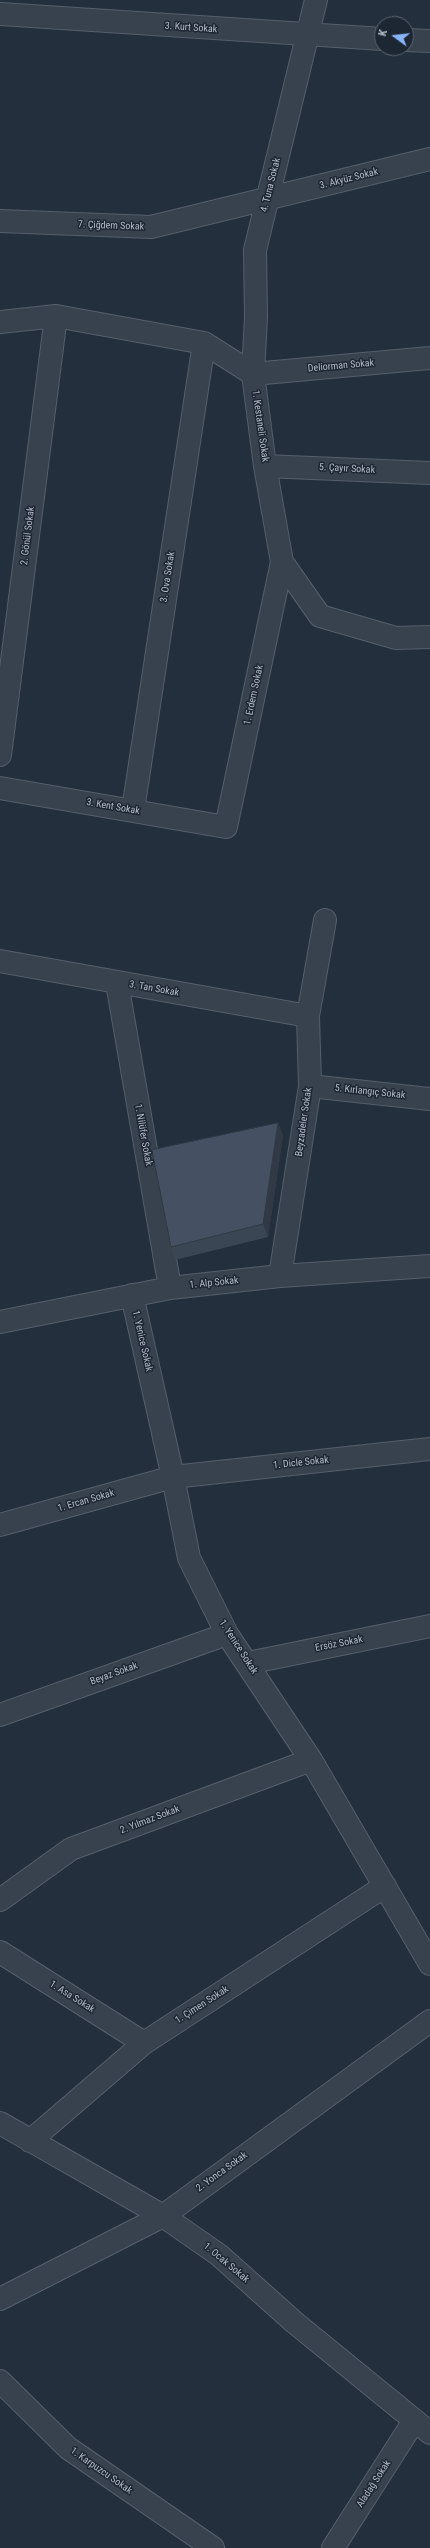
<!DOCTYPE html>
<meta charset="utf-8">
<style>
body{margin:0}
#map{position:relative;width:430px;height:2548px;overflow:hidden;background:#242f3e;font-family:"Roboto Condensed",sans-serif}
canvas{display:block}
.north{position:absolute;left:374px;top:16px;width:40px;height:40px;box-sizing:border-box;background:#1d2633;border:1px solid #59626f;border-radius:50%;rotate:285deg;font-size:11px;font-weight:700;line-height:16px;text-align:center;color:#b4bcc9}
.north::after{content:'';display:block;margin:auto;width:14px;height:18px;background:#8ab4f8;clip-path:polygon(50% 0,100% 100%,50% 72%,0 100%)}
</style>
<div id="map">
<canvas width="430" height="2548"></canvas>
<div class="north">K</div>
</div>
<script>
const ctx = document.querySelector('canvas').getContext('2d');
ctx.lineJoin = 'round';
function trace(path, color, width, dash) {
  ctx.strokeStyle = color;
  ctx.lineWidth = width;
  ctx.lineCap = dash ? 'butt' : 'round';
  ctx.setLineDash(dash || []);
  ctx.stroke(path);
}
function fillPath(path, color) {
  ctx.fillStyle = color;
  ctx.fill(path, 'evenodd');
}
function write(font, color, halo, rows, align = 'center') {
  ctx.font = font + ' "Roboto Condensed",sans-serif';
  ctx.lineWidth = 3;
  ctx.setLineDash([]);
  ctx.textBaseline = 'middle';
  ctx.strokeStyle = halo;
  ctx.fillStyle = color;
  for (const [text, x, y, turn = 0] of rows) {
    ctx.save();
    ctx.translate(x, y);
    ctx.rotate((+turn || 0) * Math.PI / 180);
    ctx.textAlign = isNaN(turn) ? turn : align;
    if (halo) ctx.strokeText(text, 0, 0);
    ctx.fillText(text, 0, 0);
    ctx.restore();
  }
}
const street = new Path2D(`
 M316,0L255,250L256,317L253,374L430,358
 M0,14L382,39
 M406,40L430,41
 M0,221L151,227L430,159
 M0,322L56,316L204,343L253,374L265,466L282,562L320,616L396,638L430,637
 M265,466L430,473
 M0,755L56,316
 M0,788L226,827L282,562
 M133,810L204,343
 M0,961L308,1016
 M117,983L170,1288
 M310,1086L430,1099
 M280,1276L310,1086L308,1016L325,920
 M132,1295L173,1477L189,1558L227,1634L311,1760L430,1964
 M0,1322L170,1288L280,1276L430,1266
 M0,1525L173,1477L430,1449
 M248,1663L430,1626
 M0,1715L227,1634
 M0,1900L71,1849L311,1760
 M0,1952L144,2043
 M0,2123L163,2216L219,2255L294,2322L430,2433
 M30,2141L144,2043L385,1886
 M0,2299L163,2216L430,2021
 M0,2381L68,2448L213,2548
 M333,2548L414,2421`);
const wall = new Path2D(`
 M278,1123L283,1136L268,1237L175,1260L171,1247Z`);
const shadedWall = new Path2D(`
 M278,1123L283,1136L268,1237L263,1224Z`);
const building = new Path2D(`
 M278,1123L263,1224L171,1247L152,1150Z`);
const streetNames = [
 ["3. Kurt Sokak",191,28,4],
 ["3. Akyüz Sokak",349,179,-14],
 ["4. Tuna Sokak",271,185,-76],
 ["7. Çiğdem Sokak",111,226,2],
 ["Deliorman Sokak",341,366,-5],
 ["1. Kestaneli Sokak",260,426,82],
 ["5. Çayır Sokak",347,469,3],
 ["2. Gönül Sokak",28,536,-83],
 ["3. Ova Sokak",168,577,-81],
 ["1. Erdem Sokak",254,695,-78],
 ["3. Kent Sokak",113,807,10],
 ["3. Tan Sokak",154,989,10],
 ["5. Kırlangıç Sokak",370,1092,6],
 ["Beyzadeler Sokak",304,1122,-82],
 ["1. Nilüfer Sokak",143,1135,80],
 ["1. Alp Sokak",214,1283,-6],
 ["1. Yenice Sokak",142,1341,77],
 ["1. Dicle Sokak",301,1463,-6],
 ["1. Ercan Sokak",86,1501,-16],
 ["Ersöz Sokak",339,1644,-11],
 ["1. Yenice Sokak",238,1647,57],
 ["Beyaz Sokak",114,1674,-20],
 ["2. Yılmaz Sokak",150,1820,-21],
 ["1. Asa Sokak",72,1997,32],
 ["1. Çimen Sokak",202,2005,-33],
 ["2. Yonca Sokak",222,2172,-36],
 ["1. Ocak Sokak",226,2263,40],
 ["1. Karpuzcu Sokak",101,2471,35],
 ["Aladağ Sokak",374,2484,-57]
];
trace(street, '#565f6c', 24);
trace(street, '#38414e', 22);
fillPath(wall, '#3b4654');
fillPath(shadedWall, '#303945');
fillPath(building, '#455162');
trace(building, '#303945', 1);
write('10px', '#b4bcc9', '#1d2633', streetNames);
</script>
